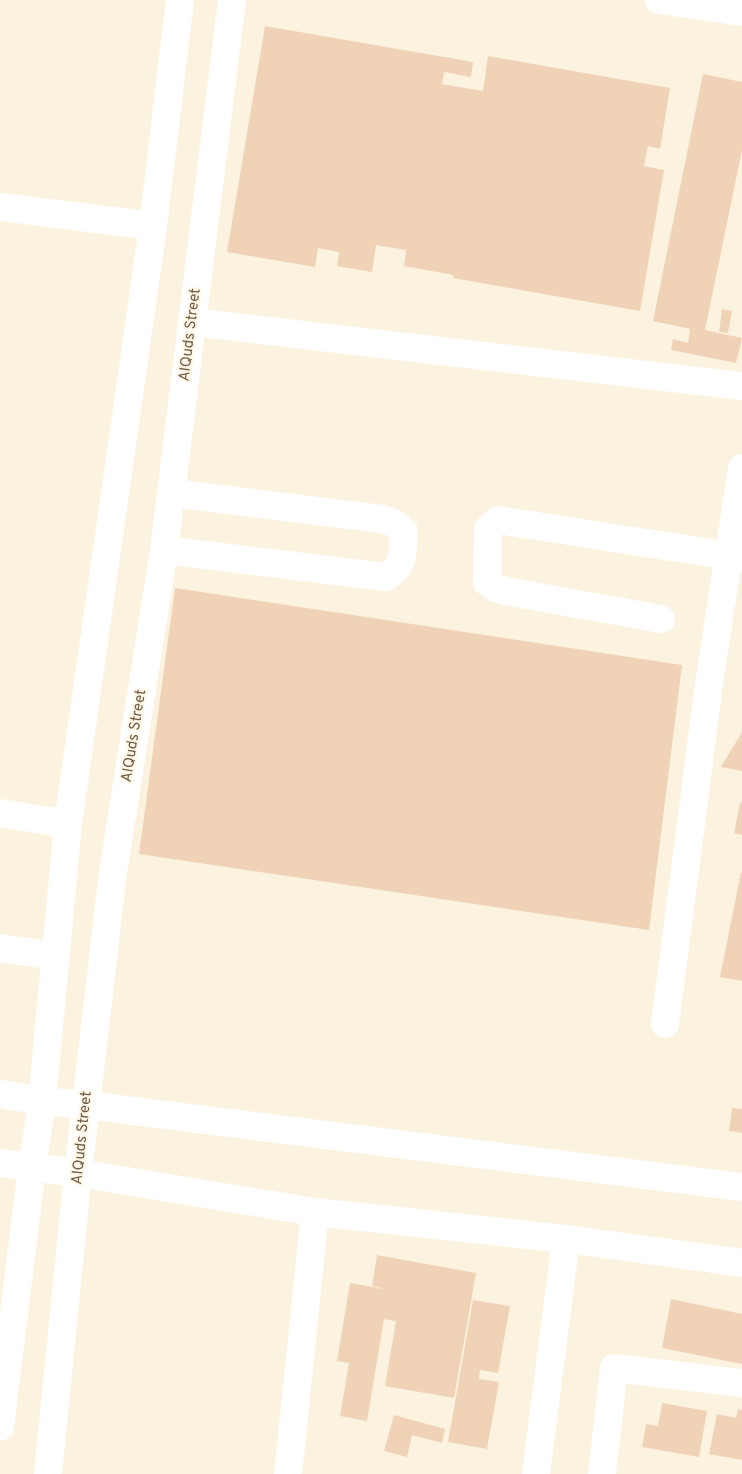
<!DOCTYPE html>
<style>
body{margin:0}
canvas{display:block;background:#fbf3df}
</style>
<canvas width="742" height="1474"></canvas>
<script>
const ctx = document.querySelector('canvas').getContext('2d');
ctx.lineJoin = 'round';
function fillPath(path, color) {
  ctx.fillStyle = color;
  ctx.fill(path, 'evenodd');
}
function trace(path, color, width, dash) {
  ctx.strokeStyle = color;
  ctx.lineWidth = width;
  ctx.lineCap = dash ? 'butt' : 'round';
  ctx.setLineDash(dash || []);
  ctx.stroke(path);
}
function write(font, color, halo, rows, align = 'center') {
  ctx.font = font + ' Overpass,sans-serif';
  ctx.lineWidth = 4;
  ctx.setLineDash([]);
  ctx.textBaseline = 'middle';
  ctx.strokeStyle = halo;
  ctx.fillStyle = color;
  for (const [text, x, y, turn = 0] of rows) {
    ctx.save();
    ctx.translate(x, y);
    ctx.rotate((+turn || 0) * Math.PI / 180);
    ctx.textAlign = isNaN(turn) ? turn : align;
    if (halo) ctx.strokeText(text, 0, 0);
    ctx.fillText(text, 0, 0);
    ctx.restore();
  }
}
const building = new Path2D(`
 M265,26L473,62L471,77L444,72L442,84L483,91L488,56L670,88L660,149L648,146L644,166L664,170L640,311L453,278V275L404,266L406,250L376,245L372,272L337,266L339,252L318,248L315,267L227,252Z
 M703,74L742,82V150L705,330L742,338L736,363L671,350L673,339L688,343L690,329L653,321Z
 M722,309L732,311L728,333L719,332Z
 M175,588L682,665L649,930L139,854Z
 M742,732V771L721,767Z
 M742,802V835L734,833L740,803Z
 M741,872L742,873V981L720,977Z
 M732,1108L742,1109V1133L729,1131Z
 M377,1255L476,1273L454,1398L385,1386L396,1321L384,1319L367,1421L340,1416L349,1363L337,1361L350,1283L389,1290L372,1286Z
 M671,1299L742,1314V1364L662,1348Z
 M473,1300L510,1306L498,1373L480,1370L479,1379L499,1382L487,1449L448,1442Z
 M662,1403L707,1411L699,1457L642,1447L646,1424L658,1426Z
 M738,1409L742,1410V1460L709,1454L717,1414L736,1418Z
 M394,1415L445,1429L442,1443L412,1435L407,1457L384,1451Z`);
const minor = new Path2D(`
 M659,0L742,12
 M0,207L153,226
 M192,322L742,386
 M164,550L385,577C406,565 402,553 404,532L394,523L382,519L171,493
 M661,619L505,591L496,588L487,582L488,529L498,520L742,558
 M0,813L68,824
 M0,948L56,956
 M665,1024L709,684L742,468
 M0,1094L42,1101L86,1105L742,1187
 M0,1163L78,1173L315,1212L566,1239L742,1263
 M0,1427L32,1167L42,1101L68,824L153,226L180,0
 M48,1474L78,1173L113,872L164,550L232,0
 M288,1474L315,1212
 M536,1474L566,1239
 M602,1474L614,1368L742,1383`);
const streetNames = [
 ["AlQuds Street",191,335,-83],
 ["AlQuds Street",135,736,-81],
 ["AlQuds Street",83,1138,-84]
];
fillPath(building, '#f0d3b7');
trace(minor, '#fff', 28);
write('15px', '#705a48', '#fff7e5', streetNames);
</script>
